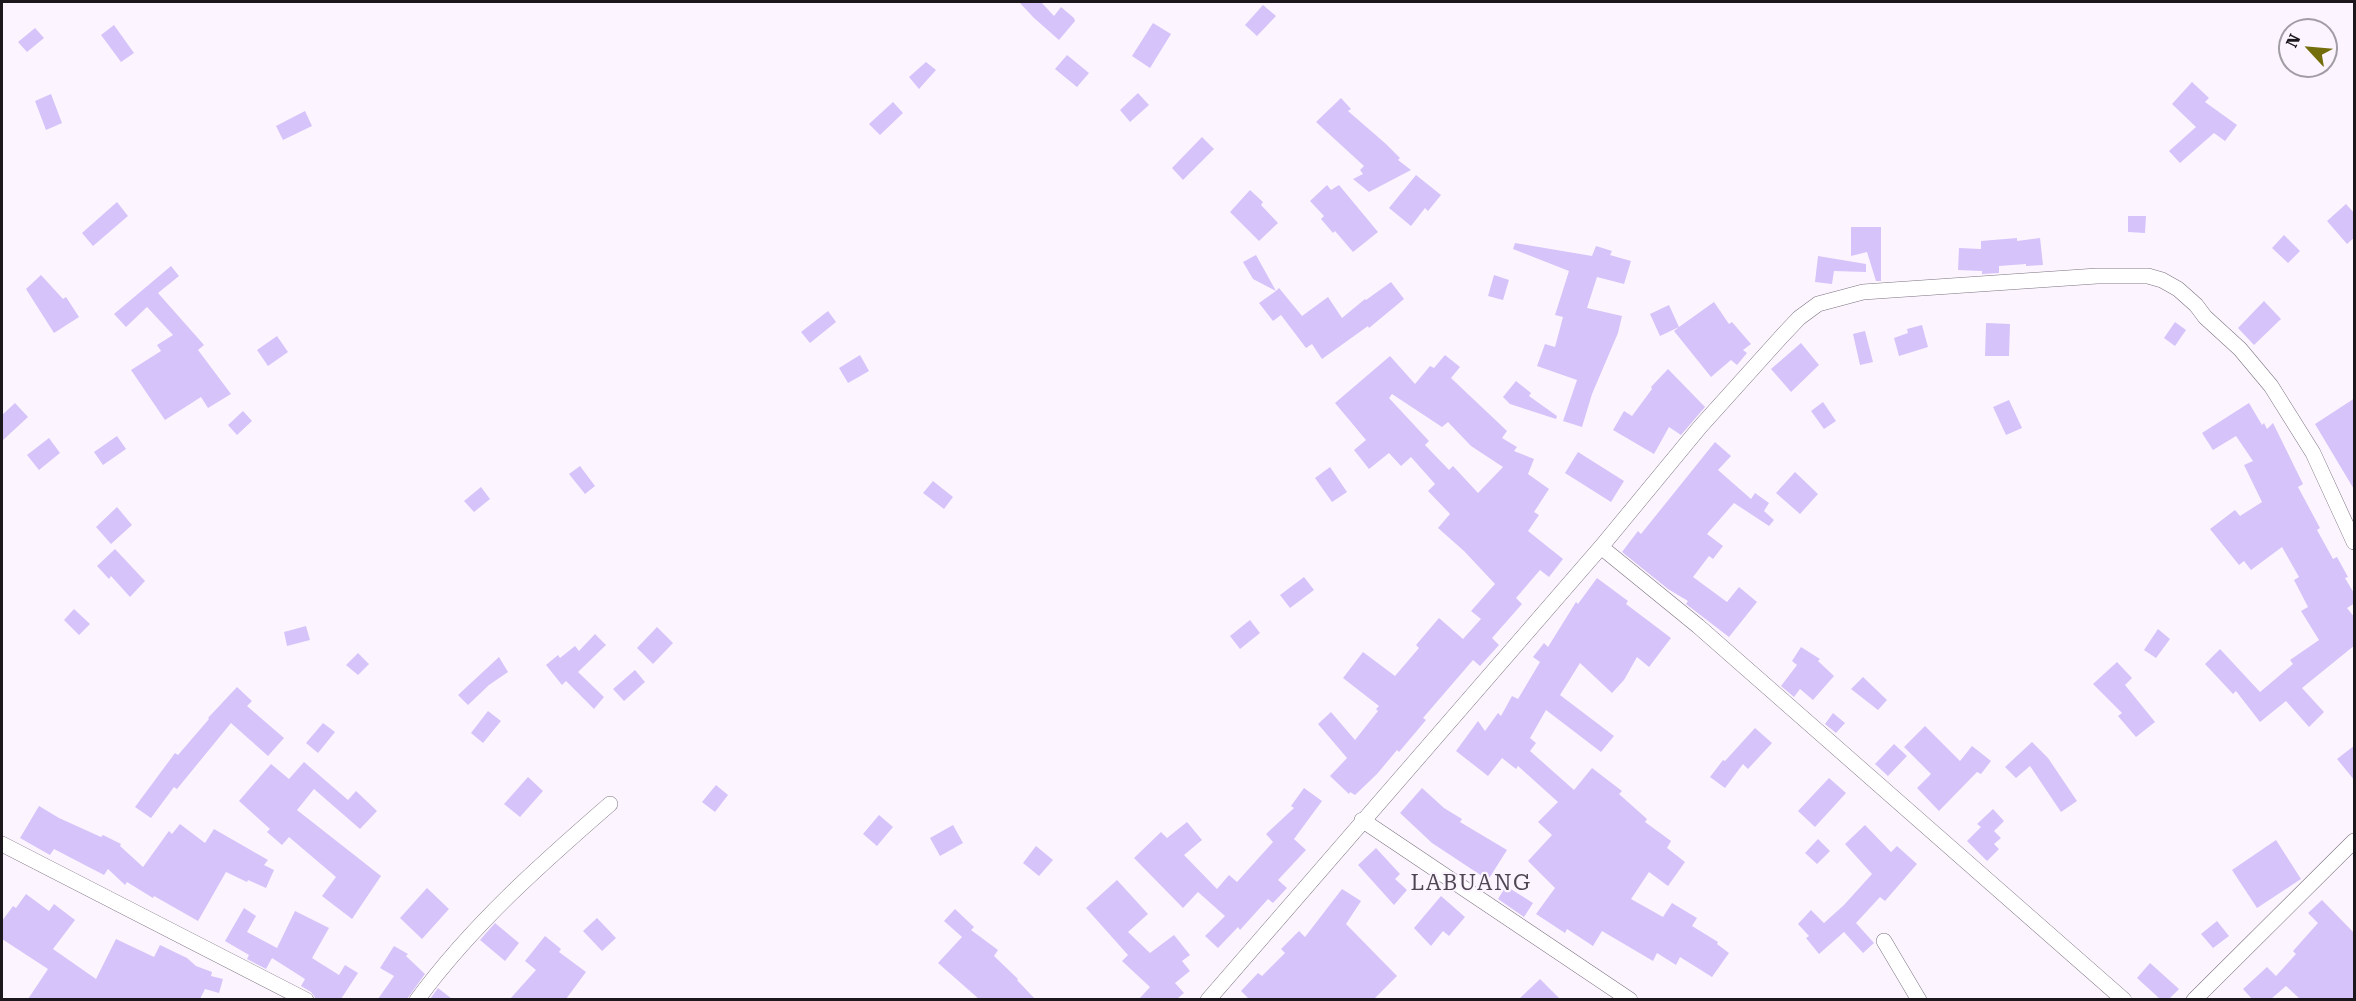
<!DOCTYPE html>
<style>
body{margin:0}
#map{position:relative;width:2356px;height:1001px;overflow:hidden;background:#fcf5ff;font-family:"Roboto Serif",serif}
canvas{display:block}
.frame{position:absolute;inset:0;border:3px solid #1b171d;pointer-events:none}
.north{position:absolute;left:2278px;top:18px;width:60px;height:60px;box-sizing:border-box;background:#fcf5ff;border:2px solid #a29ca5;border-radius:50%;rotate:296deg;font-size:16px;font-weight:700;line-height:24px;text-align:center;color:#1b171d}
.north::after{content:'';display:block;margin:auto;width:21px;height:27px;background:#746d0b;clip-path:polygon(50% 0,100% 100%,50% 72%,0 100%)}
</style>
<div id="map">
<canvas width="2356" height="1001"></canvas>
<div class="frame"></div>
<div class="north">N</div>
</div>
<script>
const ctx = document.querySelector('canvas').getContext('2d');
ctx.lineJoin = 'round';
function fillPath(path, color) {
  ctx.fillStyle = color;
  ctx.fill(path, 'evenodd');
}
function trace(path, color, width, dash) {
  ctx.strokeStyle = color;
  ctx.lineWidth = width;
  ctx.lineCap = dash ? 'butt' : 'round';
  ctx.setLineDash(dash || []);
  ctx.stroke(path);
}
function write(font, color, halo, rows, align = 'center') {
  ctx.font = font + ' "Roboto Serif",serif';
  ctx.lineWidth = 4.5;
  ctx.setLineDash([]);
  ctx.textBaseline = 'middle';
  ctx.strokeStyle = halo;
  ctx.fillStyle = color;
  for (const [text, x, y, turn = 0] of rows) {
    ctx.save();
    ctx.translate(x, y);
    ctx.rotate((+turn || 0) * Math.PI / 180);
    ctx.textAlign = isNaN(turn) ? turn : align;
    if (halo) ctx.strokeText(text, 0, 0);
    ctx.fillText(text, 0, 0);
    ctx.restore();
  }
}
const building = new Path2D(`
 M1019,2H1041L1054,16L1061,7L1074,18L1075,21L1059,40L1034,18Z
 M1263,5L1276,16L1257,36L1245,25Z
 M1153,23L1171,34L1150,68L1132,56Z
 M114,25L134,53L121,62L101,35Z
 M35,28L44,38L27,52L18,42Z
 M1067,55L1089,73L1077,87L1055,69Z
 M926,62L936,70L919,89L909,77Z
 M2192,82L2209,98L2205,102L2237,125L2225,141L2214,133L2180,163L2169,151L2196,127L2172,104Z
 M1138,93L1149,105L1130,122L1120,110Z
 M51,94L62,123L46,130L35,101Z
 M1341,98L1351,109L1348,111L1386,144L1400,158L1398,160L1411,170L1369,192L1353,179L1363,174L1360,170L1364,166L1316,122Z
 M893,102L903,113L880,135L869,124Z
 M305,111L312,126L283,140L276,126Z
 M1202,137L1214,149L1183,180L1172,168Z
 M1416,175L1441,195L1428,211L1425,208L1411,226L1389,208Z
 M1327,185L1331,190L1339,185L1378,232L1353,252L1335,231L1333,233L1321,219L1324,216L1310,201Z
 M1250,190L1263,202L1261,205L1278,223L1259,241L1230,212Z
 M117,202L128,216L93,246L82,233Z
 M2346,204L2355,214V237L2347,244L2327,221Z
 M2128,216H2146L2145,233L2128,232Z
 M1851,227H1881V281H1876L1867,252L1851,256Z
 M2284,235L2300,251L2288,263L2272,248Z
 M2017,238V241L2040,238L2043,265L2026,266V264L1999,266V273L1982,274V271L1958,270L1959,248L1981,249V241Z
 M1515,243L1592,256L1596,246L1612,251L1610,255L1631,261L1624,284L1597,277L1587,308L1622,316L1618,333L1592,394L1582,427L1563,421L1577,380L1537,366L1545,344L1555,347L1563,317L1555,315L1569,271L1513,249Z
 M1256,255L1276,291L1279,288L1302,316L1328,297L1342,318L1365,299L1366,300L1391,282L1404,299L1369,328L1368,326L1322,359L1312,344L1306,348L1281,315L1273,321L1259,303L1276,291L1253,279L1243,262Z
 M1818,256L1866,264V272L1834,271L1832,284L1815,282Z
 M171,266L179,276L158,293L204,345L198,350L231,394L208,408L201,397L165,420L131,370L161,351L157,345L173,335L147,307L126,327L114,314Z
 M41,275L63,299L66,297L79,317L54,333L26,289Z
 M1494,275L1509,280L1503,300L1488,296Z
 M2264,301L2281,319L2254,345L2238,328Z
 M1714,302L1729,324L1732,322L1751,344L1743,350L1747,353L1737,365L1731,360L1711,377L1674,331L1679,327L1660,336L1650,314L1669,305L1679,327Z
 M828,311L836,322L810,343L801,332Z
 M2175,322L2186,330L2175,346L2164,338Z
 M1986,323L2010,324L2009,356H1985Z
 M1922,325L1928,347L1899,356L1894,338L1908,333L1907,329Z
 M1865,331L1873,362L1860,365L1853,334Z
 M277,336L288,352L268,366L257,350Z
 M1801,343L1819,365L1791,392L1771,369Z
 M860,355L869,371L848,383L839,368Z
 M1445,355L1460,367L1451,378L1507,431L1502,438L1517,447L1514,451L1534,459L1528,474L1549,489L1534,512L1539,515L1528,531L1563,559L1549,577L1540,570L1516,598L1522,604L1492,638L1499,645L1480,666L1473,660L1423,718L1426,720L1399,752L1397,750L1377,774L1355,795L1350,792L1349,794L1330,776L1347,758L1318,724L1331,712L1355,740L1378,711L1376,709L1379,706L1343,678L1363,652L1395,676L1419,648L1416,645L1439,618L1463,639L1481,619L1471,611L1495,584L1464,551L1438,528L1450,514L1428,491L1435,484L1411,457L1401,466L1389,453L1369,469L1354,450L1366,440L1335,403L1390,356L1415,384L1430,366L1434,368ZM1392,394L1442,427L1448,422L1471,446L1503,467L1478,493L1453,466L1449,470L1425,445L1429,441L1389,398Z
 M1668,369L1705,407L1681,435L1669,427L1654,454L1613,430L1624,411L1632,416L1652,389L1651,387Z
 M1516,381L1531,393L1529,396L1557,416L1556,419L1510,404L1503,397Z
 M2355,398V491L2315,424Z
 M2009,400L2022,428L2006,435L1993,407Z
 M1823,402L1836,421L1824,429L1811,411Z
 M15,403L28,417L2,441V415Z
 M2249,403L2262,425L2264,423L2267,429L2273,423L2303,484L2298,487L2320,528L2317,530L2333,559L2337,557L2348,577L2345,578L2355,595V603L2347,608L2355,618V645L2302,688L2324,712L2309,727L2286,701L2260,722L2236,691L2233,694L2205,664L2220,649L2260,692L2293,664L2290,660L2319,640L2301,611L2308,607L2294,580L2299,577L2282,547L2251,570L2244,561L2239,565L2210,529L2235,510L2240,516L2262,502L2244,465L2253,461L2236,436L2213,450L2202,433Z
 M243,411L252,421L237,435L228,425Z
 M117,436L126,449L103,465L94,452Z
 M49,438L60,453L39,470L27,455Z
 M1715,442L1731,456L1718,470L1751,499L1755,493L1769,503L1764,511L1774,520L1769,526L1734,503L1707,534L1723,546L1713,559L1709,556L1693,577L1727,602L1739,587L1757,602L1729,637L1686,604L1688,601L1668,589L1622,552L1638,531L1641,534Z
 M1578,452L1624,481L1611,502L1565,473Z
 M580,466L595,486L585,494L569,474Z
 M1330,467L1347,492L1332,502L1315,478Z
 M1795,472L1818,494L1800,514L1776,493Z
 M933,481L953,497L944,509L923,493Z
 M481,487L490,499L474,512L464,501Z
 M117,507L132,525L111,544L96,527Z
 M115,549L145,581L130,597L111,576L109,579L97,566Z
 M1304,577L1314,590L1290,608L1280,595Z
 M1597,578L1628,601L1626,604L1671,638L1649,667L1637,657L1624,680L1612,693L1580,663L1560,695L1614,736L1601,752L1546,710L1530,738L1536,743L1530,751L1574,790L1592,768L1622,791L1619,794L1647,819L1645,822L1671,841L1667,848L1685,862L1668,886L1649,872L1631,899L1663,917L1672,903L1697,918L1692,926L1718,942L1717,944L1729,953L1712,977L1680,957L1676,965L1657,953L1653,961L1602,931L1593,946L1567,929L1565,933L1536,914L1555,888L1528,861L1552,835L1538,822L1558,802L1518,766L1516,769L1502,758L1488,776L1456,751L1478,721L1485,731L1498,713L1501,716L1512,696L1518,699L1540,662L1533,657L1544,643L1548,647L1576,602L1578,604Z
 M74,609L90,624L79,635L64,620Z
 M1250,620L1260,633L1240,649L1230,636Z
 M306,626L310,640L287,646L284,632Z
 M657,627L673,643L653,664L637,648Z
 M2158,629L2170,639L2156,658L2144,650Z
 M595,634L606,645L578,672L604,697L594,709L566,681L562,685L546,665L558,655L560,658L575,646L579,651Z
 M1801,647L1820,659L1818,661L1834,676L1813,700L1800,689L1794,697L1781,686L1797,665L1792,661Z
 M358,653L369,664L358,675L346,665Z
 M499,657L508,672L489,685L468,705L458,695Z
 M2117,662L2132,678L2125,685L2155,722L2136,737L2118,716L2122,713L2093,684Z
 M635,670L645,682L624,701L613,689Z
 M1863,677L1887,700L1878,710L1851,689Z
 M237,687L252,701L247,706L284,738L268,756L231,723L177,789L174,787L151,818L135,807L175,753L178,755L209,719L208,718Z
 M488,711L501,721L483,743L471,733Z
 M1833,713L1845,723L1836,733L1825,724Z
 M323,723L335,732L318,753L306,743Z
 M1925,726L1960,761L1972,746L1991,761L1981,774L1977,772L1939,811L1917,788L1931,774L1904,747Z
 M1755,728L1772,743L1748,769L1743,764L1725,788L1710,777L1723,760L1725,761Z
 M2032,742L2048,758L2077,801L2061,812L2030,766L2016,778L2005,767Z
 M1894,744L1907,756L1888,776L1875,764Z
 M2355,745V781L2337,759Z
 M304,762L348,800L356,791L377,811L360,829L314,789L297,810L381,876L352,919L322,896L336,877L289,837L282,845L267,832L270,829L239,801L271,764L289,779Z
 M528,777L543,791L520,817L504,804Z
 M1829,778L1846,793L1815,827L1798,811Z
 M716,785L728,795L715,812L702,802Z
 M1304,788L1322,801L1294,839L1306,850L1278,880L1287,888L1273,903L1268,899L1240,930L1238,927L1218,948L1205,936L1225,916L1198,892L1183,908L1134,858L1161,832L1167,838L1187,822L1202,840L1184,855L1217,889L1229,875L1237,882L1273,842L1266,834L1294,808L1291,806Z
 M1422,788L1444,808L1462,819L1460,822L1507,850L1488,880L1432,843L1400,813Z
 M39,806L59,818L101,837L103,835L121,844L120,846L143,867L169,831L172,834L180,824L205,843L214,829L268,860L264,865L274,870L266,888L248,880L247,882L226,872L198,921L154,896L153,898L127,882L125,885L108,869L104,875L54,849L50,855L20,838Z
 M1993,809L2004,821L1994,831L2001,838L1994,844L1999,849L1987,861L1967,841L1981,827L1977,824Z
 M879,815L893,827L877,846L863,834Z
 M953,825L963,843L940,856L930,838Z
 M1865,825L1891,852L1897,846L1917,864L1885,901L1880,897L1856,923L1874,943L1863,953L1844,932L1819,954L1806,938L1809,936L1798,924L1811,910L1824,923L1844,905L1872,874L1845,844Z
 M1818,839L1830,851L1817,864L1805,853Z
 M2276,840L2301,879L2257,908L2232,870Z
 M1036,846L1053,860L1039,876L1023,863Z
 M1376,848L1400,874L1395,879L1407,890L1394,905L1358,865Z
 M1117,880L1148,914L1128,932L1150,953L1174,935L1190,955L1182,961L1190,971L1175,983L1184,993L1177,999H1139L1150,987L1122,961L1128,955L1086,908Z
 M1506,886L1533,903L1524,917L1498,899Z
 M427,888L449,909L422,939L400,918Z
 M1342,889L1361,901L1346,924L1397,976L1374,999H1249L1241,991L1258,973L1262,976L1285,953L1281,949L1299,931L1305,937Z
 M26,894L49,911L54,904L75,920L53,949L96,979L116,939L154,957L160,945L187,958L196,966L212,972L211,976L223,979L219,993L205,989L200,999H28L48,969L2,939V921L13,906L16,908Z
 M1441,896L1465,917L1449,936L1443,931L1431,946L1414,928Z
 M2322,900L2355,934V999H2300L2286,986L2271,999H2252L2243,989L2267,967L2276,976L2296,954L2293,951L2318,923L2308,913Z
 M244,908L256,916L247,932L277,948L295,911L329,928L312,958L339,975L345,965L358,973L341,999H316L311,992L301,986L305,979L272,958L266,969L247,959L249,955L225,941Z
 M955,909L974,927L971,930L998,950L994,956L1018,979L1017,980L1035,999H979L938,963L962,937L944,921Z
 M597,918L616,938L602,951L583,931Z
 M2217,921L2229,936L2213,948L2201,934Z
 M495,923L519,943L505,961L480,940Z
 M545,936L561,949L559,952L586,972L566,999H510L536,970L525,961Z
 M394,946L408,954L406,956L425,974L407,999H378L394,976L380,968Z
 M2150,963L2179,989L2169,999H2160L2137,978Z
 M1540,979L1560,999H1519Z
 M438,988L452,999H430Z`);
const street = new Path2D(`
 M1601,547L1698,626L2124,1000
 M1362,820L1630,1000
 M2,844L306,1000
 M1884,941L1919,1000
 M417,1000C472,925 541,864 610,804
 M1208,1000L1601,547L1700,427L1782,336L1799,318L1818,304L1863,292L2097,276H2148L2162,280L2178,289L2196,305L2205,317L2240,349L2271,386L2313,453L2354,542
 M2194,1000L2354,841`);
const quarterNames = [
 ["LABUANG",1471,884]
];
fillPath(building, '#d5c3fa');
trace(street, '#7c7280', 16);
trace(street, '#fff', 15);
ctx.letterSpacing = '1.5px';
write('22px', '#504754', '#fcf5ff', quarterNames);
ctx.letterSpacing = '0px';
</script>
